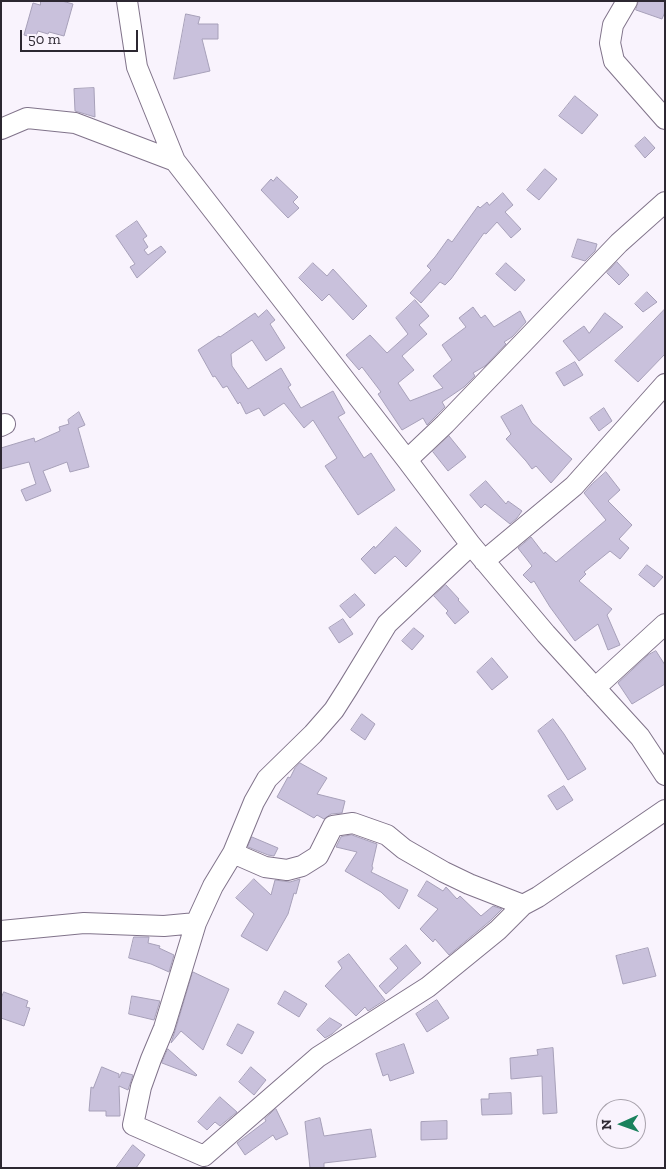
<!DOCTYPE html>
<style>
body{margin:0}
#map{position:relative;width:666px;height:1169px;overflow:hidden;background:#f9f3fd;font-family:"Zilla Slab",serif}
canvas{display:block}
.frame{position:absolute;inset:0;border:2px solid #2c2731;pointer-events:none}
.north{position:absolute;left:596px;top:1099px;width:50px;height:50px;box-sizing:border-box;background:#f9f3fd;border:1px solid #a7a1ab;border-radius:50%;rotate:268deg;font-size:14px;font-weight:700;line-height:20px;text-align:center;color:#2c2731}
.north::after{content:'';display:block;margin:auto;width:18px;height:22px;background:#1a825d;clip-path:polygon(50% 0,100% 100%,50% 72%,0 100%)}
.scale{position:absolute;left:20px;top:30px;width:118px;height:22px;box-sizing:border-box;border:2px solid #2c2731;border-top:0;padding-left:6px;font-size:15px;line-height:18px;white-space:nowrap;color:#2c2731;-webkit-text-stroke:4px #f9f3fd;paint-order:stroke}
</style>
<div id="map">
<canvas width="666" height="1169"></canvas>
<div class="frame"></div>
<div class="north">N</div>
<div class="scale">50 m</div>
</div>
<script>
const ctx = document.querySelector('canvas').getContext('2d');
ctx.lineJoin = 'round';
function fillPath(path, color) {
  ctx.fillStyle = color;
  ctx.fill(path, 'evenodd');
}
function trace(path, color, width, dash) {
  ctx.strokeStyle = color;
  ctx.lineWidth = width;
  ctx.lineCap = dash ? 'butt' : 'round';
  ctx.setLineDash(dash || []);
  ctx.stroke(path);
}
const building = new Path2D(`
 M41,1H62L73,4L64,36L49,32L48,34L38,31L35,38L24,35L33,3L40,5Z
 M639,1H665V12L662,19L636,10Z
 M186,14L200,17L198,24H218V39H202L210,71L174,79Z
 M94,88L95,117L75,111L74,89Z
 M575,96L598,115L582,134L559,116Z
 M645,137L655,148L645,158L635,146Z
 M545,169L557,179L539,200L527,190Z
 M277,177L298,197L293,202L299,208L288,218L261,190L271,179L273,181Z
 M503,193L513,205L505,212L521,229L511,238L497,222L486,234L484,233L451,279L445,285L440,282L421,303L410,293L431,270L427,266L435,257L448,239L452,242L478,206L480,208L487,202L489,205Z
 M137,221L147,236L143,239L148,247L144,250L148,255L161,246L166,252L137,278L130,267L135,264L116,236Z
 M578,239L597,244L595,251L585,261L572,257Z
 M617,262L629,275L619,285L607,273Z
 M313,263L327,276L333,269L367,306L353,320L329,294L322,301L299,278Z
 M506,263L525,280L515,291L496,274Z
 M647,292L657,302L643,312L635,304Z
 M415,300L429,316L419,325L427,334L402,356L414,370L398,383L410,401L443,388L433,376L452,360L442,345L466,327L459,318L473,307L481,318L485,315L494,327L520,311L526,322L512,337L504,342L506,344L485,366L473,373L475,376L464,387L442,402L445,407L427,425L423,418L402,430L378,394L381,392L362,367L359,370L346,355L370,335L387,353L408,334L396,318Z
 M665,309V354L638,382L615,361Z
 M267,310L275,320L270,324L285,348L266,361L252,340L231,354L232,366L248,389L281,368L291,385L288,387L301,408L333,391L345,413L338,417L364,458L371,453L395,490L358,515L325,466L337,458L313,420L304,428L284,403L264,416L259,408L246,414L240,402L238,404L227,386L223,388L215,376L213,377L198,350L219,336L220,337L255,313L258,317Z
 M605,313L623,327L579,361L563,341L584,326L589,333Z
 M575,362L583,375L564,386L556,373Z
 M522,405L532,423L572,459L551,483L536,466L532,469L526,461L506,439L511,434L501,417Z
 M604,408L612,421L599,431L590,418Z
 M79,412L85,425L78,428L89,467L70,472L67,462L43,471L51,491L26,501L21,490L36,484L29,462L1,469V448L34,438L35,442L60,431L59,427L69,424L68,420Z
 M449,436L466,457L448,471L433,452Z
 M606,472L620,490L608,501L632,525L619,539L629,548L620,559L610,551L584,572L586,574L579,581L612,609L607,615L620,645L608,650L598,624L575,641L550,607L534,581L531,583L523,575L532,566L518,548L531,537L544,554L545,552L556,562L606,520L584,493L592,484Z
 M486,481L506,504L508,501L522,511L517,518L510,524L485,504L481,508L470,495Z
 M396,527L421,551L406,567L395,556L375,574L361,559L374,546L375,548Z
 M647,565L663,577L654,587L639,575Z
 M446,585L459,599L458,600L469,612L455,624L446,613L448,611L434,596Z
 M355,594L365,605L350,618L340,606Z
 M343,619L353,634L339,643L329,628Z
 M414,628L424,636L412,650L402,641Z
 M656,651L665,665V684L632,704L618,683L648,655Z
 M492,658L508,677L492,690L477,672Z
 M362,714L375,724L365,740L351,730Z
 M553,719L564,734L586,769L568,780L538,731Z
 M300,763L327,778L317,794L345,801L342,813L331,814L324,819L317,815L314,818L277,797L288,777L290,778L295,768Z
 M564,786L573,800L557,810L548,796Z
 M352,835L377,844L372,866L373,868L371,872L408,890L399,909L381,892L345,871L357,852L336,847L341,837Z
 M252,837L278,848L274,856L268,855L248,847Z
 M254,879L271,895L275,880L290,882L300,879L296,894L294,893L288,914L267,951L241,936L254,914L236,898Z
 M427,881L443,891L446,887L457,899L460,896L481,916L493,906L502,909L490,921L449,955L435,939L433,942L420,929L438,909L418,896Z
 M134,937H149L148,943L160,946L159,948L174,955L169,972L151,964L129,958Z
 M406,945L421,963L386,994L379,986L398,968L390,959Z
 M648,948L656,976L623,984L616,956Z
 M349,954L385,1000L368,1011L365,1007L356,1016L325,986L342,968L338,962Z
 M193,972L229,989L203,1050L181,1031L171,1043L175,1031Z
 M285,991L307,1004L299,1017L278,1004Z
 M4,992L28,1001L26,1007L30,1008L24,1026L1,1018V999Z
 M132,996L160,1001L154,1020L129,1014Z
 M437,1000L449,1018L427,1032L416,1014Z
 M330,1018L342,1025L332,1034L325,1038L317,1030Z
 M238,1024L254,1032L242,1054L227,1045Z
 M404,1044L414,1073L390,1081L388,1074L383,1076L376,1054Z
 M553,1048L557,1113L543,1114L542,1076L511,1079L510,1058L538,1055L537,1050Z
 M168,1049L197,1075L196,1076L162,1063Z
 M102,1067L119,1074V1078L122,1072L133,1075L128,1090L119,1086L120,1116H106V1111H89L91,1087L93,1088Z
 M251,1067L266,1080L254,1095L239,1082Z
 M511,1093L512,1114L482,1115L481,1099H489V1094Z
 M220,1097L237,1112L220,1126L215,1122L207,1130L198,1122Z
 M276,1109L288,1134L276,1140L273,1135L245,1155L237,1143L266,1121L265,1119Z
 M320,1118L324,1136L371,1129L376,1157L324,1163V1168H310L305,1122Z
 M447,1121V1139L421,1140V1122Z
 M133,1145L145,1155L136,1168H116Z`);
const minor = new Path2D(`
 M127,1L137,67L175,161L407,460L471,545L546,634L640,737L665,775
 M627,1L613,25L610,43L614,61L665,119
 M1,129L27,118L75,123L175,161
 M1,426L5,424
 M407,460L445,424L619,243L665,202
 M484,561L574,486L665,384
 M595,688L665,624
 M233,853L265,867L287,870L302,866L318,856L333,826L353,823L387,835L404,849L444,872L469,884L523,905L538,897L665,810
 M196,923L164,1028L151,1059L141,1087L133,1125L204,1156L318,1057L428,987L498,930L523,905
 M1,931L84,923L164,926L196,923L213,886L233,853L254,802L267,779L313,734L334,710L348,688L387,624L471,545`);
fillPath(building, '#c9c1dc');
trace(building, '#a7a0b9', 1);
trace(minor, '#80738a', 22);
trace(minor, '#fff', 20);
</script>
